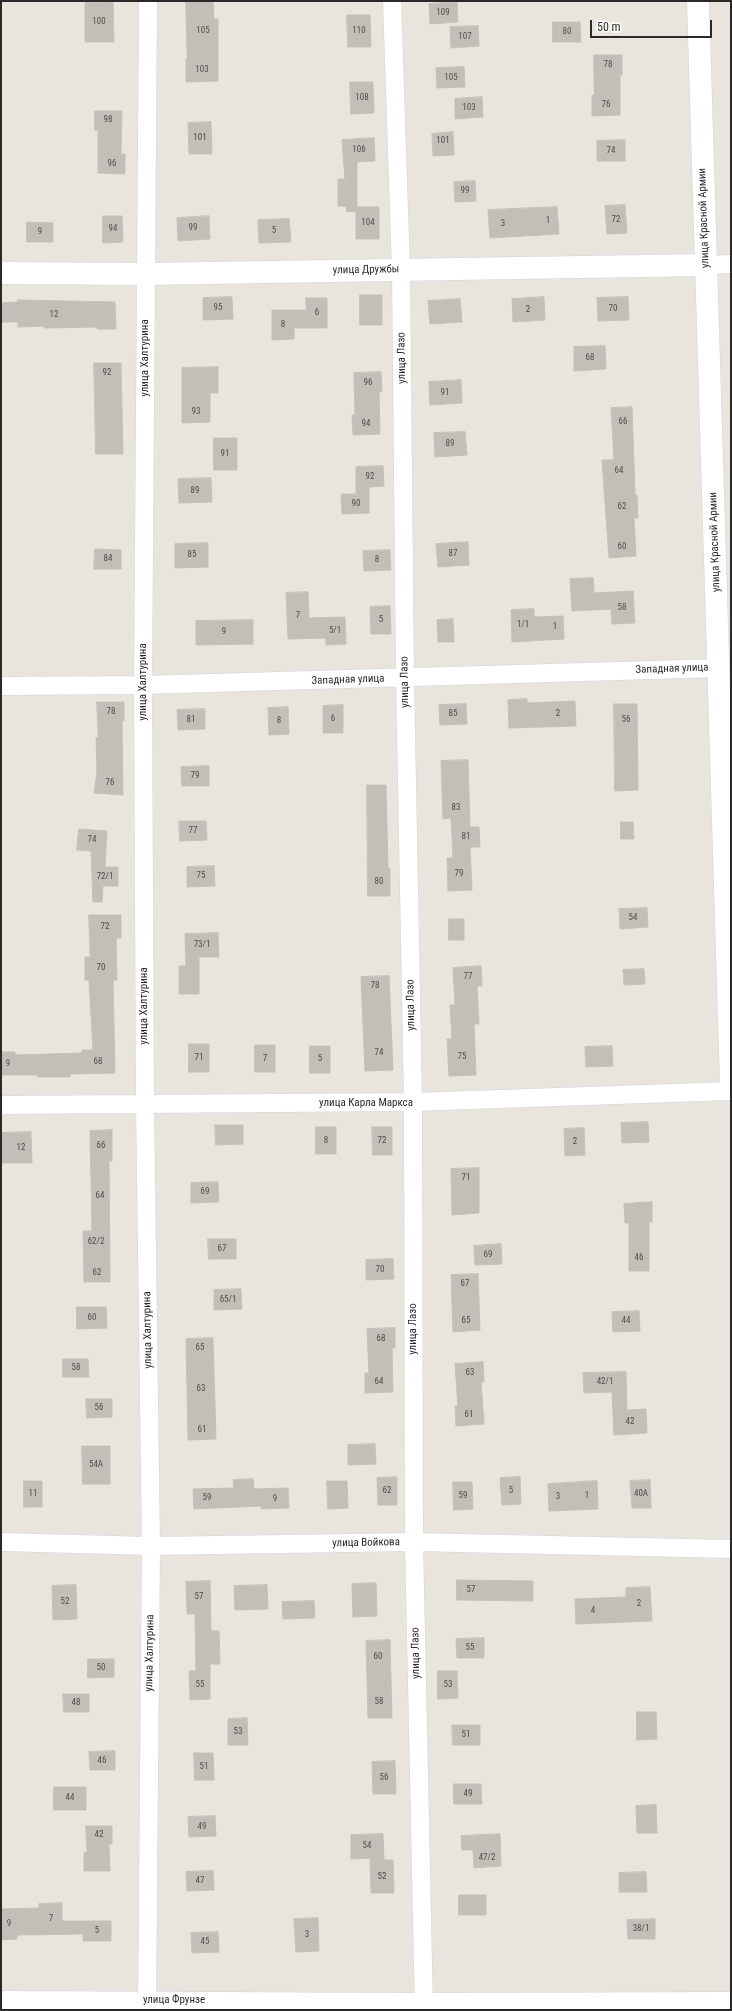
<!DOCTYPE html>
<meta charset="utf-8">
<style>
body{margin:0}
#map{position:relative;width:732px;height:2011px;overflow:hidden;background:#e9e5dc;font-family:"Roboto Condensed",sans-serif}
canvas{display:block}
.frame{position:absolute;inset:0;border:2px solid #292929;pointer-events:none}
.scale{position:absolute;left:590px;top:20px;width:122px;height:18px;box-sizing:border-box;border:2px solid #292929;border-top:0;padding-left:5px;font-size:12px;line-height:14px;white-space:nowrap;color:#292929;-webkit-text-stroke:3px #fff;paint-order:stroke}
</style>
<div id="map">
<canvas width="732" height="2011"></canvas>
<div class="frame"></div>
<div class="scale">50 m</div>
</div>
<script>
const ctx = document.querySelector('canvas').getContext('2d');
ctx.lineJoin = 'round';
function fillPath(path, color) {
  ctx.fillStyle = color;
  ctx.fill(path, 'evenodd');
}
function trace(path, color, width, dash) {
  ctx.strokeStyle = color;
  ctx.lineWidth = width;
  ctx.lineCap = dash ? 'butt' : 'round';
  ctx.setLineDash(dash || []);
  ctx.stroke(path);
}
function write(font, color, halo, rows, align = 'center') {
  ctx.font = font + ' "Roboto Condensed",sans-serif';
  ctx.lineWidth = 3.5;
  ctx.setLineDash([]);
  ctx.textBaseline = 'middle';
  ctx.strokeStyle = halo;
  ctx.fillStyle = color;
  for (const [text, x, y, turn = 0] of rows) {
    ctx.save();
    ctx.translate(x, y);
    ctx.rotate((+turn || 0) * Math.PI / 180);
    ctx.textAlign = isNaN(turn) ? turn : align;
    if (halo) ctx.strokeText(text, 0, 0);
    ctx.fillText(text, 0, 0);
    ctx.restore();
  }
}
const building = new Path2D(`
 M186,1H213L214,19H218V81L186,82V59H187Z
 M113,2L114,42H85V3Z
 M457,2L458,22L430,24L429,4Z
 M347,15H370L371,47H348Z
 M553,22H580L581,42H553Z
 M478,26L479,46L451,48L450,27Z
 M594,55H622V75H620V115L592,116V95H594Z
 M464,67L465,87L437,88L436,68Z
 M350,82H373L374,113L351,114Z
 M482,97L483,117L455,119V99Z
 M95,111H122L121,154H125V174L98,173V130H95Z
 M211,122L212,154H189L188,123Z
 M453,132L454,155L433,156L432,134Z
 M374,138L375,161L357,162V207H379V239H356V211L347,212L346,206H338V179H345L342,140Z
 M625,140V161H597V141Z
 M475,181L476,201L455,202L454,182Z
 M625,205L627,233L607,234L605,206Z
 M557,207L559,234L490,238L488,210Z
 M103,216H122L123,242L103,243Z
 M209,216L210,239L178,241L177,218Z
 M289,219L291,242L259,243L258,220Z
 M27,222L53,223V242H27Z
 M360,295H382V325H360Z
 M232,297L233,319L203,320V298Z
 M544,297L545,320L513,322L512,299Z
 M628,297L629,320L598,321L597,298Z
 M306,298H327V328H294V339L272,340V310H306Z
 M460,299L462,322L430,324L428,301Z
 M18,300L115,302L116,329H97V327L44,328V326L18,327V322H1V303L18,302Z
 M605,346L606,369L574,371V347Z
 M94,363H121L123,454H96Z
 M218,367V393H210V422L182,423V368Z
 M381,372L382,392H379L380,434L353,435L352,415H355L354,373Z
 M461,380L462,403L430,405L429,382Z
 M632,407L635,495H637L638,518H634L636,556L609,558L602,460H614L611,408Z
 M465,432L467,455L435,457L434,433Z
 M214,438H237V470H214Z
 M383,466L384,486L369,487V513L342,514L341,494H356V467Z
 M211,478L212,502L179,503L178,479Z
 M468,542L469,565L438,567L436,544Z
 M208,543V567L175,568V544Z
 M95,549L121,550V569H94Z
 M390,550L391,570L364,571L363,551Z
 M593,578L594,593L633,591L635,623L612,624L611,609L572,611L570,579Z
 M308,592L309,618L345,617L346,644L326,645V638L288,639L286,593Z
 M390,606L391,634H371L370,607Z
 M534,609V617L563,616L564,639L512,642L511,610Z
 M453,619L454,642H438L437,620Z
 M253,620V644L196,645V621Z
 M527,699V703L575,701L576,726L509,728L508,700Z
 M97,702H124V721H122L123,795L94,793L97,772L96,738L98,737Z
 M466,704L467,724L440,725L439,705Z
 M614,704H637L638,790L615,791Z
 M343,705V733H323V706Z
 M288,707L289,734L269,735L268,708Z
 M205,709V729L178,730L177,710Z
 M468,760L470,827H479L480,847H470L472,890L448,891L447,858H453L451,818L443,819L441,761Z
 M209,766V786H182L181,767Z
 M367,785H386L388,868H390V896H368Z
 M179,821H206L207,840L180,841Z
 M621,822H633L634,839H621Z
 M79,829L107,831L105,867H118V886H103L102,902H93L91,851L77,850Z
 M214,866L215,886L187,887V867Z
 M647,908L648,927L620,929L619,909Z
 M89,915H121V938H116L117,980H113L115,1073L70,1074V1077H38V1075H1V1052H15V1055L82,1053V1050H93L89,980H85V957H90Z
 M449,919H464V940H449Z
 M218,933L219,957H199V994H179V966H186L185,934Z
 M481,966L482,986H477L479,1024H474L476,1075L449,1076L447,1039H452L450,1005H455L453,968Z
 M644,969L645,984L624,985L623,970Z
 M389,976L393,1070L365,1071L361,977Z
 M189,1044H209V1072H189Z
 M255,1045H275V1072H255Z
 M310,1046H330V1073H310Z
 M612,1046L613,1066L586,1067L585,1047Z
 M648,1122L649,1142L622,1143L621,1123Z
 M215,1125H243V1144L216,1145Z
 M316,1127H336V1154H316Z
 M372,1127H392V1155H373Z
 M584,1128L585,1155L565,1156L564,1129Z
 M112,1130V1161H109L110,1282H84L83,1231H92L90,1131Z
 M31,1132L32,1163H1V1133Z
 M479,1168V1213L452,1215L451,1169Z
 M218,1182L219,1202L191,1203V1183Z
 M652,1202V1222H649V1271H629V1223H625L624,1204Z
 M208,1239H236V1259H209Z
 M501,1244L502,1264L475,1265L474,1246Z
 M393,1259L394,1279L366,1280V1260Z
 M478,1274L480,1330L453,1332L451,1275Z
 M241,1289L242,1309L214,1310V1290Z
 M77,1307H106L107,1328L77,1329Z
 M639,1311L640,1331L613,1332L612,1312Z
 M395,1328V1348H392L393,1392L365,1393V1373H369L367,1329Z
 M213,1338L216,1439L188,1440L186,1339Z
 M63,1359H88L89,1377H63Z
 M483,1362L484,1382H481L484,1424L456,1426L455,1406H458L455,1364Z
 M626,1372L627,1410L646,1409L647,1433L614,1435L612,1392L584,1393L583,1373Z
 M86,1399H112V1417L87,1418Z
 M375,1444L376,1464L348,1465V1445Z
 M82,1446H110V1484H83Z
 M397,1477V1505H378L377,1478Z
 M520,1477L521,1504L502,1505L500,1478Z
 M253,1479L254,1489L288,1488L289,1508L261,1509V1506L194,1509L193,1489L234,1488L233,1480Z
 M650,1480L651,1508H632L630,1481Z
 M24,1481H42V1507H24Z
 M327,1481H347L348,1508L328,1509Z
 M597,1481L598,1509L549,1511L548,1484Z
 M453,1482H472L473,1509L454,1510Z
 M457,1580L533,1581V1601L457,1600Z
 M210,1581L211,1631H219L220,1664H210V1699L190,1700L189,1671H196L195,1614H187L186,1582Z
 M376,1583L377,1616L353,1617L352,1584Z
 M76,1585L77,1619L53,1620L52,1586Z
 M267,1585L268,1609L235,1610L234,1586Z
 M650,1587L652,1621L576,1624L575,1599L626,1597V1588Z
 M314,1601L315,1618L283,1619L282,1602Z
 M484,1638V1658H457L456,1639Z
 M390,1640L392,1718H368L366,1641Z
 M88,1659H114V1677L88,1678Z
 M438,1671H457L458,1698L438,1699Z
 M63,1694H89V1712H64Z
 M637,1712H656L657,1739L637,1740Z
 M247,1718L248,1745H228V1719Z
 M452,1725H480V1745H453Z
 M115,1751V1770H90L89,1752Z
 M194,1753H213L214,1780H195Z
 M395,1761L396,1794H373L372,1762Z
 M454,1784H481L482,1804H454Z
 M54,1787H86V1810H54Z
 M656,1805L657,1833H637L636,1806Z
 M215,1816L216,1836L189,1837L188,1817Z
 M86,1826H112V1844H109L110,1871H84V1853L87,1852Z
 M383,1834L384,1860H393L394,1893H371L370,1858L351,1859V1835Z
 M500,1834L501,1866L474,1868L473,1850H462L461,1836Z
 M213,1871L214,1890L187,1891L186,1872Z
 M646,1872L647,1892H619V1873Z
 M459,1895H486V1915H459Z
 M62,1903V1921H111V1941H83V1934L17,1935V1939L1,1940V1909L39,1908V1904Z
 M318,1918L319,1951L296,1952L294,1919Z
 M655,1919V1939H628L627,1920Z
 M218,1932L219,1952L192,1953L191,1933Z`);
const minor = new Path2D(`
 M392,1L401,270L405,678L413,1102L414,1542L424,2010
 M706,265L731,264
 M1,686L143,685L719,668
 M1,1105L413,1102L731,1091
 M1,1542L151,1546L414,1542L731,1549
 M1,2000L424,2002L731,2001
 M147,2010L151,1546L145,1104L143,685L148,1`);
const tertiary = new Path2D(`
 M698,1L731,1083
 M1,273L145,274L706,265`);
const numberNames = [
 ["109",443,13],
 ["100",99,22],
 ["105",203,31],
 ["110",359,31],
 ["80",567,32],
 ["107",465,37],
 ["78",608,65],
 ["103",202,70],
 ["105",451,78],
 ["108",362,98],
 ["76",606,105],
 ["103",469,108],
 ["98",108,120],
 ["101",200,138],
 ["101",443,141],
 ["106",359,150],
 ["74",611,151],
 ["96",112,164],
 ["99",465,191],
 ["72",616,220],
 ["1",548,221],
 ["104",368,223],
 ["3",503,224],
 ["99",193,228],
 ["94",113,229],
 ["5",274,231],
 ["9",40,232],
 ["95",218,308],
 ["70",613,309],
 ["2",528,310],
 ["6",317,313],
 ["12",54,315],
 ["8",283,325],
 ["68",590,358],
 ["92",107,373],
 ["96",368,383],
 ["91",445,393],
 ["93",196,412],
 ["66",623,422],
 ["94",366,424],
 ["89",450,444],
 ["91",225,454],
 ["64",619,471],
 ["92",370,477],
 ["89",195,491],
 ["90",356,504],
 ["62",622,507],
 ["60",622,547],
 ["87",453,554],
 ["85",192,555],
 ["84",108,559],
 ["8",377,560],
 ["58",622,608],
 ["7",298,616],
 ["5",381,620],
 ["1/1",523,625],
 ["1",555,627],
 ["5/1",335,631],
 ["9",224,632],
 ["78",111,712],
 ["85",453,714],
 ["2",558,714],
 ["6",333,719],
 ["81",191,720],
 ["56",626,720],
 ["8",279,721],
 ["79",195,776],
 ["76",110,783],
 ["83",456,808],
 ["77",193,831],
 ["81",466,837],
 ["74",92,840],
 ["79",459,874],
 ["75",201,876],
 ["72/1",105,877],
 ["80",379,882],
 ["54",633,918],
 ["72",105,927],
 ["73/1",202,945],
 ["70",101,968],
 ["77",468,977],
 ["78",375,986],
 ["74",379,1053],
 ["75",462,1057],
 ["71",199,1058],
 ["7",265,1059],
 ["5",320,1059],
 ["68",98,1062],
 ["9",8,1064],
 ["8",326,1141],
 ["72",382,1141],
 ["2",575,1142],
 ["66",101,1146],
 ["12",21,1148],
 ["71",466,1178],
 ["69",205,1192],
 ["64",100,1196],
 ["62/2",96,1242],
 ["67",222,1249],
 ["69",488,1255],
 ["46",639,1258],
 ["70",380,1270],
 ["62",97,1273],
 ["67",465,1284],
 ["65/1",228,1300],
 ["60",92,1318],
 ["65",466,1321],
 ["44",626,1321],
 ["68",381,1339],
 ["65",200,1348],
 ["58",76,1368],
 ["63",470,1373],
 ["64",379,1382],
 ["42/1",605,1382],
 ["63",201,1389],
 ["56",99,1408],
 ["61",469,1415],
 ["42",630,1422],
 ["61",202,1430],
 ["54А",96,1465],
 ["62",387,1491],
 ["5",511,1491],
 ["11",33,1494],
 ["40А",641,1494],
 ["59",463,1496],
 ["1",587,1496],
 ["3",558,1497],
 ["59",207,1498],
 ["9",275,1499],
 ["57",471,1590],
 ["57",199,1597],
 ["52",65,1602],
 ["2",639,1604],
 ["4",593,1611],
 ["55",470,1648],
 ["60",378,1657],
 ["50",101,1668],
 ["55",200,1685],
 ["53",448,1685],
 ["58",379,1702],
 ["48",76,1703],
 ["53",238,1732],
 ["51",466,1735],
 ["46",102,1761],
 ["51",204,1767],
 ["56",384,1778],
 ["49",468,1794],
 ["44",70,1798],
 ["49",202,1827],
 ["42",99,1835],
 ["54",367,1846],
 ["47/2",487,1858],
 ["52",382,1877],
 ["47",200,1881],
 ["7",51,1919],
 ["9",9,1924],
 ["38/1",641,1929],
 ["5",97,1931],
 ["3",307,1935],
 ["45",205,1942]
];
const streetNames = [
 ["улица Красной Армии",704,218,-92],
 ["улица Дружбы",366,270,-1],
 ["улица Халтурина",145,358,-90],
 ["улица Лазо",402,358,-91],
 ["улица Красной Армии",715,542,-92],
 ["Западная улица",672,669,-2],
 ["Западная улица",348,680,-2],
 ["улица Халтурина",143,682,-90],
 ["улица Лазо",405,682,-91],
 ["улица Лазо",411,1005,-91],
 ["улица Халтурина",144,1006,-90],
 ["улица Карла Маркса",366,1103],
 ["улица Лазо",413,1329,-90],
 ["улица Халтурина",148,1330,-91],
 ["улица Войкова",366,1543,-1],
 ["улица Халтурина",150,1653,-89],
 ["улица Лазо",416,1653,-91],
 ["улица Фрунзе",174,2000]
];
fillPath(building, '#c2beb8');
trace(building, '#c4c1b6', 1);
trace(minor, '#d1d3e0', 19);
trace(tertiary, '#d1d3e0', 23);
trace(minor, '#fff', 18);
trace(tertiary, '#fff', 22);
write('9px', '#4f4e4d', null, numberNames);
write('11px', '#292929', '#fff', streetNames);
</script>
